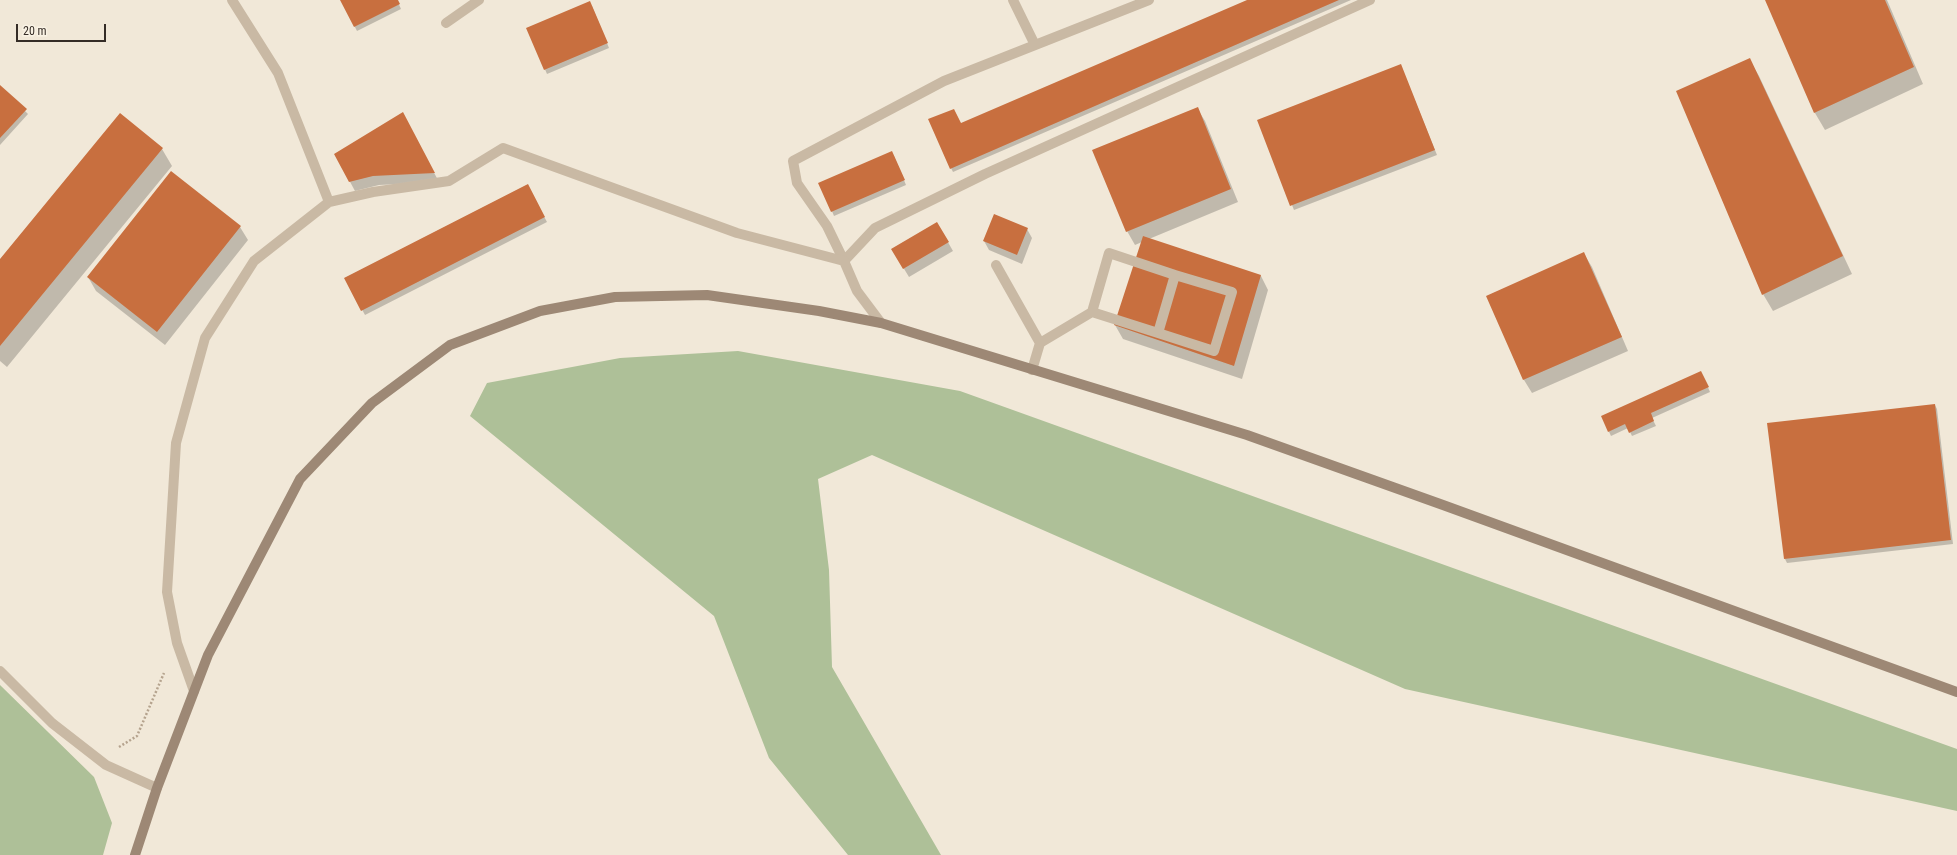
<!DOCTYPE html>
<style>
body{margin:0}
#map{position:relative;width:1957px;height:855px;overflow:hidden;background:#f1e8d8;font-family:"Roboto Condensed",sans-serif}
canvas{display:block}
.scale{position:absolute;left:16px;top:24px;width:90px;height:18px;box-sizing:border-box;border:2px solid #352c26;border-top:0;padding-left:5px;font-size:12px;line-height:14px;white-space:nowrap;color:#352c26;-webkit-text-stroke:3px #f9f2e4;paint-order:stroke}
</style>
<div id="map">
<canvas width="1957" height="855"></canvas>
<div class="scale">20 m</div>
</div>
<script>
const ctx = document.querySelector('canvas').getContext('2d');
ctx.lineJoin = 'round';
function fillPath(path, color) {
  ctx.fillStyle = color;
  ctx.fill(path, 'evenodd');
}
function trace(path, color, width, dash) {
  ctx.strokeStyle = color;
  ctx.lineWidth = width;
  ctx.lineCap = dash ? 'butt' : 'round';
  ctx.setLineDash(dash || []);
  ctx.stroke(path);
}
const green = new Path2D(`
 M738,351L960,391L1957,749V811L1405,689L872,455L818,479L829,570L832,667L941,855H848L769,758L714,616L470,416L487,383L620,358Z
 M0,685L94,777L112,823L103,855H0Z`);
const shadow = new Path2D(`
 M341,0H397L401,9L357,31Z
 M1250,0H1351L953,172L951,168L961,124Z
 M1766,0H1887L1923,84L1825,130L1815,113Z
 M592,6L609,48L547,74L527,28Z
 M1749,59L1759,76L1852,274L1773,311L1763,294Z
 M1401,66L1437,155L1294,210L1258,121Z
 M0,86L28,114L0,145Z
 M1197,108L1205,121L1238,202L1149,239L1261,276L1268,290L1242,379L1123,339L1115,325L1142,242L1135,245L1127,231Z
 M120,114L162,149L172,166L7,367L0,361V260Z
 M407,122L439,182L379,185L355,191L335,154Z
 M894,156L906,185L834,216L820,183Z
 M527,185L547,222L365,315L345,278Z
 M937,223L953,251L909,277L892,249Z
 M240,227L248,240L165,345L96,291L88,277Z
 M1027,229L1032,238L1022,264L989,250L984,241Z
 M1584,254L1592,267L1628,351L1532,393L1524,380L1487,296Z
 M1703,376L1710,392L1652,418L1656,426L1632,436L1628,428L1611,436L1602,417Z
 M1935,405L1937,409L1953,544L1787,563L1785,559L1769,424Z`);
const building = new Path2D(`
 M340,0H398L400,4L354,27Z
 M1247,0H1339L950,169L928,119L954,109L961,123Z
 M1765,0H1885L1914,67L1814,113Z
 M590,1L608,43L544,70L526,28Z
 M1750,58L1843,256L1762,295L1676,91Z
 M1401,64L1435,150L1290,206L1257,120Z
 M0,85L27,109L0,138Z
 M1198,107L1231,189L1126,232L1092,150Z
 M403,112L435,173L373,176L349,182L334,154Z
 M120,113L163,148L0,346V259Z
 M892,151L905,180L831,212L818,183Z
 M171,171L241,226L157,332L87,277Z
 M528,184L545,217L361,311L344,278Z
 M994,214L1028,228L1017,255L983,241Z
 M937,222L949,242L903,269L891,249Z
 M1143,236L1261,275L1234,366L1114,325Z
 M1584,252L1622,337L1523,380L1486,296Z
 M1701,371L1709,387L1651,413L1654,421L1629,433L1625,424L1608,432L1601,416Z
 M1935,404L1951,540L1784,559L1767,423Z`);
const path = new Path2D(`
 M119,747L137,736L164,673`);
const lane = new Path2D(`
 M1013,0L1035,45
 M1149,0L944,81L793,161L797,183L827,226L844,261L875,228L985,174L1370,0
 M446,23L479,0
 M996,265L1040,343
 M1158,333L1214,351L1232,292L1175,275
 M1032,370L1040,343L1092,312L1158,333L1175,275L1109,253L1092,312`);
const street = new Path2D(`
 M232,0L278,73L329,202
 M0,671L52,723L106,765L157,788
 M194,691L177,643L167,592L176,443L205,338L254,261L329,202L373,192L449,181L503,148L737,233L844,261L857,291L881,323`);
const secondary = new Path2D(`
 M135,855L157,788L208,655L300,479L372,403L450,345L540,311L615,297L707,295L819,311L881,323L1247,435L1443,505L1957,692`);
fillPath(green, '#aec098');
fillPath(shadow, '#0003');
fillPath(building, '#c86f3f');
trace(path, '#b5a38e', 2.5, [2, 2]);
trace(lane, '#c9b9a4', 10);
trace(street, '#c9b9a4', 10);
trace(secondary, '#9d8875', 10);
</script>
